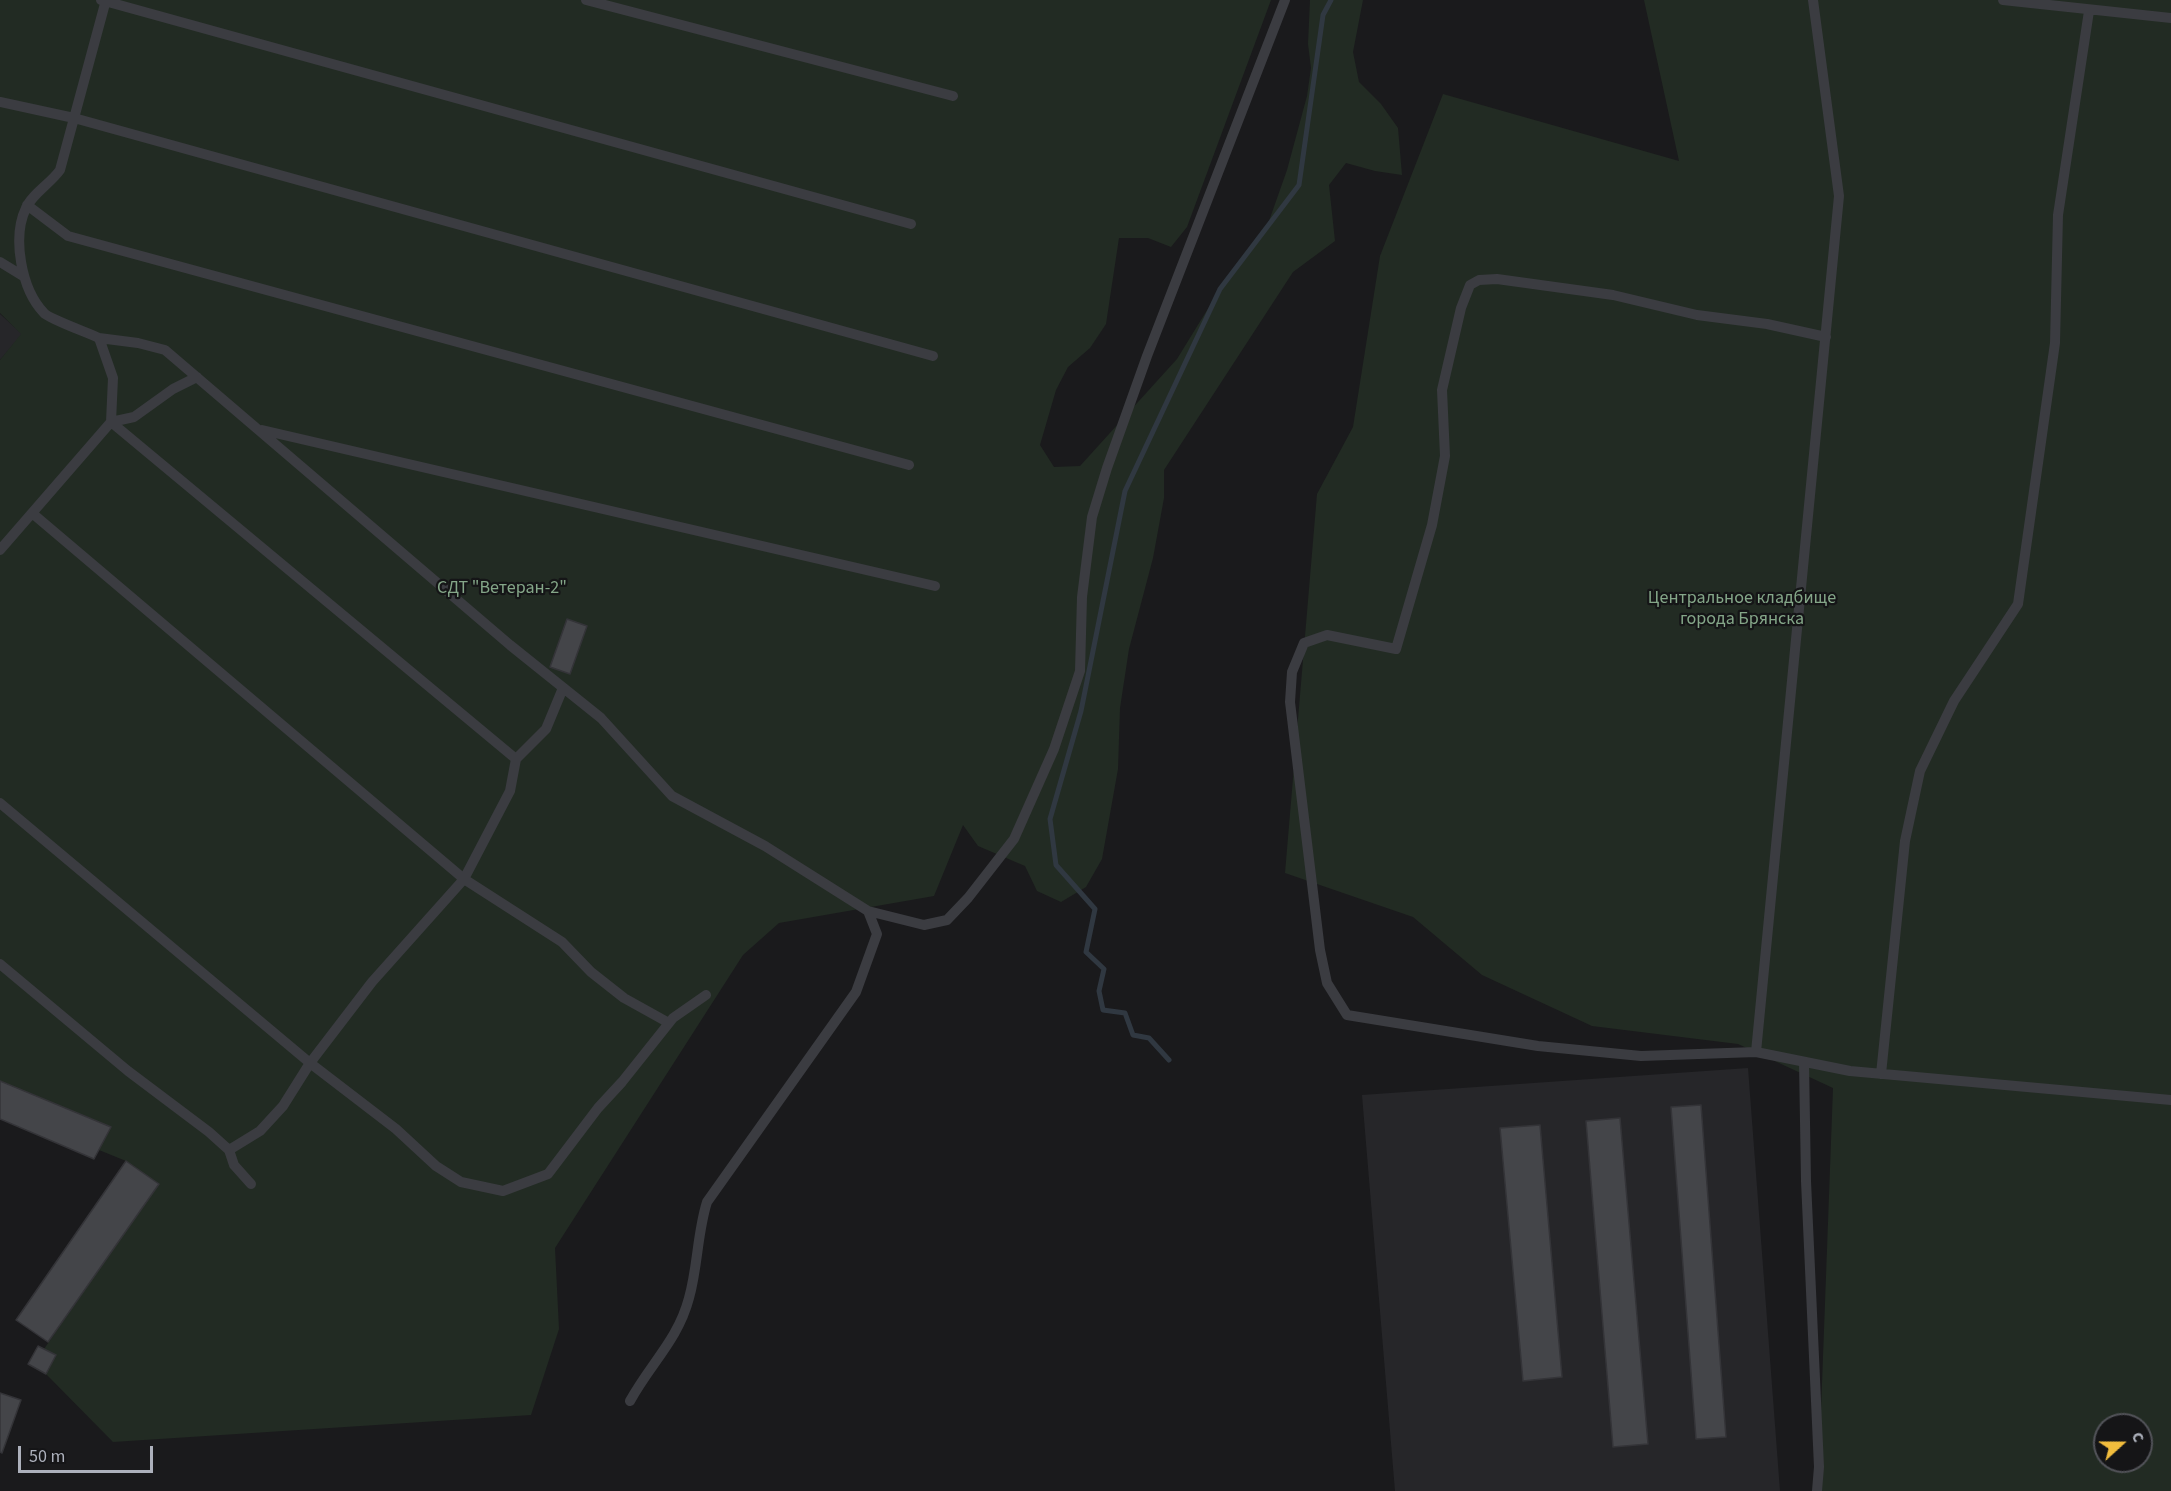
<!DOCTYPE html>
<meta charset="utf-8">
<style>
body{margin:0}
#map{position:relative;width:2171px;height:1491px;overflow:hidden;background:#1a1a1c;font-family:"Source Sans 3",sans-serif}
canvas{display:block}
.north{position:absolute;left:2093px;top:1413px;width:60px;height:60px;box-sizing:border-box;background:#151517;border:2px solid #525359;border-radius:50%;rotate:69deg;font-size:16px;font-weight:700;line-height:24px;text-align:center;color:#adb1bc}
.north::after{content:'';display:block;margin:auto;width:21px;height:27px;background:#f2bd3d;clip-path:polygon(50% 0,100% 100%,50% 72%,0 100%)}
.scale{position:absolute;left:18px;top:1446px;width:135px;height:27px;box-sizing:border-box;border:3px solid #adb1bc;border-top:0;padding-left:8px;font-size:18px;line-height:21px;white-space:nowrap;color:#adb1bc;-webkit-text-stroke:4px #151517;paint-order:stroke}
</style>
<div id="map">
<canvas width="2171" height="1491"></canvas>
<div class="north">С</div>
<div class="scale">50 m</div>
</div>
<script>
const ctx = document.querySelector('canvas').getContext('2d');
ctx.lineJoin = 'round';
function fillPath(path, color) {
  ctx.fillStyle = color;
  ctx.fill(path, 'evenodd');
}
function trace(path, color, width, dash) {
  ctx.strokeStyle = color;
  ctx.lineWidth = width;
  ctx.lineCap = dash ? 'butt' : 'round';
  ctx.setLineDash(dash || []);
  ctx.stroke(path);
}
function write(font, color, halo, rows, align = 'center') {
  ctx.font = font + ' "Source Sans 3",sans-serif';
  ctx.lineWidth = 4.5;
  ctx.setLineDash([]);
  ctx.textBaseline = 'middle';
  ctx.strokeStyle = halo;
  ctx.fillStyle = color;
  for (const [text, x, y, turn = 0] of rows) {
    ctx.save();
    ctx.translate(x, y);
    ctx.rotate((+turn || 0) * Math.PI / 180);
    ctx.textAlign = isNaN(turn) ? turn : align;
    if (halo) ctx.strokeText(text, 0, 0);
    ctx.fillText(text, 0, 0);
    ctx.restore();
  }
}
const built = new Path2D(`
 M0,314L22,334L0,360Z
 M1748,1068L1780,1491H1395L1362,1095Z`);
const green = new Path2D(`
 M0,0H1271L1187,227L1171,247L1148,238H1119L1106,324L1090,348L1068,367L1056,390L1040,445L1054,467L1080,466L1177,359L1220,289L1269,221L1287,170L1307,96L1311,68L1308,44L1310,0H1363L1353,52L1359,82L1381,104L1398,128L1402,175L1375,171L1346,163L1329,185L1335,241L1293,272L1164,470V498L1153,558L1129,649L1120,708L1118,769L1102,859L1086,887L1061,902L1037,891L1025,866L978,846L963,825L934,896L779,923L743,955L555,1248L559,1329L531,1415L113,1442L46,1374L56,1355L44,1349L158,1184L126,1161L99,1150L110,1127L0,1081V360L21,334L0,313Z
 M1644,0H2171V1491H1818L1833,1088L1738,1044L1592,1026L1482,975L1413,917L1285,873L1317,494L1353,427L1380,256L1443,94L1679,161ZM2105,1425H2141V1461H2105Z`);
const stream = new Path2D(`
 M1169,1060L1149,1038L1133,1035L1125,1013L1103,1010L1099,991L1104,969L1086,952L1095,909L1056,865L1050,819L1081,711L1125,491L1220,289L1299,185L1323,15L1331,0`);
const building = new Path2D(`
 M567,619L587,626L570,674L550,667Z
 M0,1081L111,1127L94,1159L0,1119Z
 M1701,1105L1726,1437L1696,1439L1671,1107Z
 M1620,1118L1648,1444L1613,1447L1586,1121Z
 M1540,1125L1562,1377L1523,1381L1500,1128Z
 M126,1161L159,1184L48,1342L16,1320Z
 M38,1346L56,1355L46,1374L28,1364Z
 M0,1393L21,1400L2,1453L0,1452Z`);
const lane = new Path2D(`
 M101,0L911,224
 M586,0L953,96
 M1813,0L1839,196L1756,1052L1850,1071L2171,1100
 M2003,0L2171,18
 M0,102L74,118L933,356
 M27,205L68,236L909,465
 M0,262L23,276
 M99,338L138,343L165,350L510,645L601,718L672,796L765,846L868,911L924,925L947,920L968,898L1014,839L1054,749L1080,671L1082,597L1092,517L1107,468L1147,356L1285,0
 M197,377L173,389L134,417L111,422L516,759
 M262,430L935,586
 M32,513L464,879L562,942L591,972L624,998L669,1023
 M0,550L111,422L113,378L99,338C89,333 49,319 44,313C21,289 12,237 26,208C32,194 51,183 60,170L106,0
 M0,803L310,1063L396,1129L436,1166L461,1182L503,1191L548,1174L598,1108L622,1082L673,1018L706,995
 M0,964L128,1071L209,1132L229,1150L234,1165L251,1184
 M1756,1052L1641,1056L1538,1046L1347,1015L1327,983L1320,950L1290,702L1292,672L1304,643L1327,635L1396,649L1432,525L1445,456L1442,390L1461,308L1470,285L1479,280L1497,279L1613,295L1697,315L1767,324L1826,337
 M1804,1062L1806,1181L1819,1467L1817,1491
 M1881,1074L1905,841L1920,771L1954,701L2018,604L2055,343L2058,215L2089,11
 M229,1150L260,1131L283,1106L310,1063L372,982L464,879L510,791L516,759L546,729L563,688
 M630,1401C650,1364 678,1340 689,1298C698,1266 697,1234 707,1202L856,992L877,934L868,911`);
const parkNames = [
 ["СДТ \"Ветеран-2\"",502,589],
 ["Центральное кладбище",1742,599],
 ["города Брянска",1742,620]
];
fillPath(built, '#262629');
fillPath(green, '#222b23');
trace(stream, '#303841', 5);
fillPath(building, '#444549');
trace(building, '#343438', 1.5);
trace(lane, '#3b3c41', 10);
write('18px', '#84a688', '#151517', parkNames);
</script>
